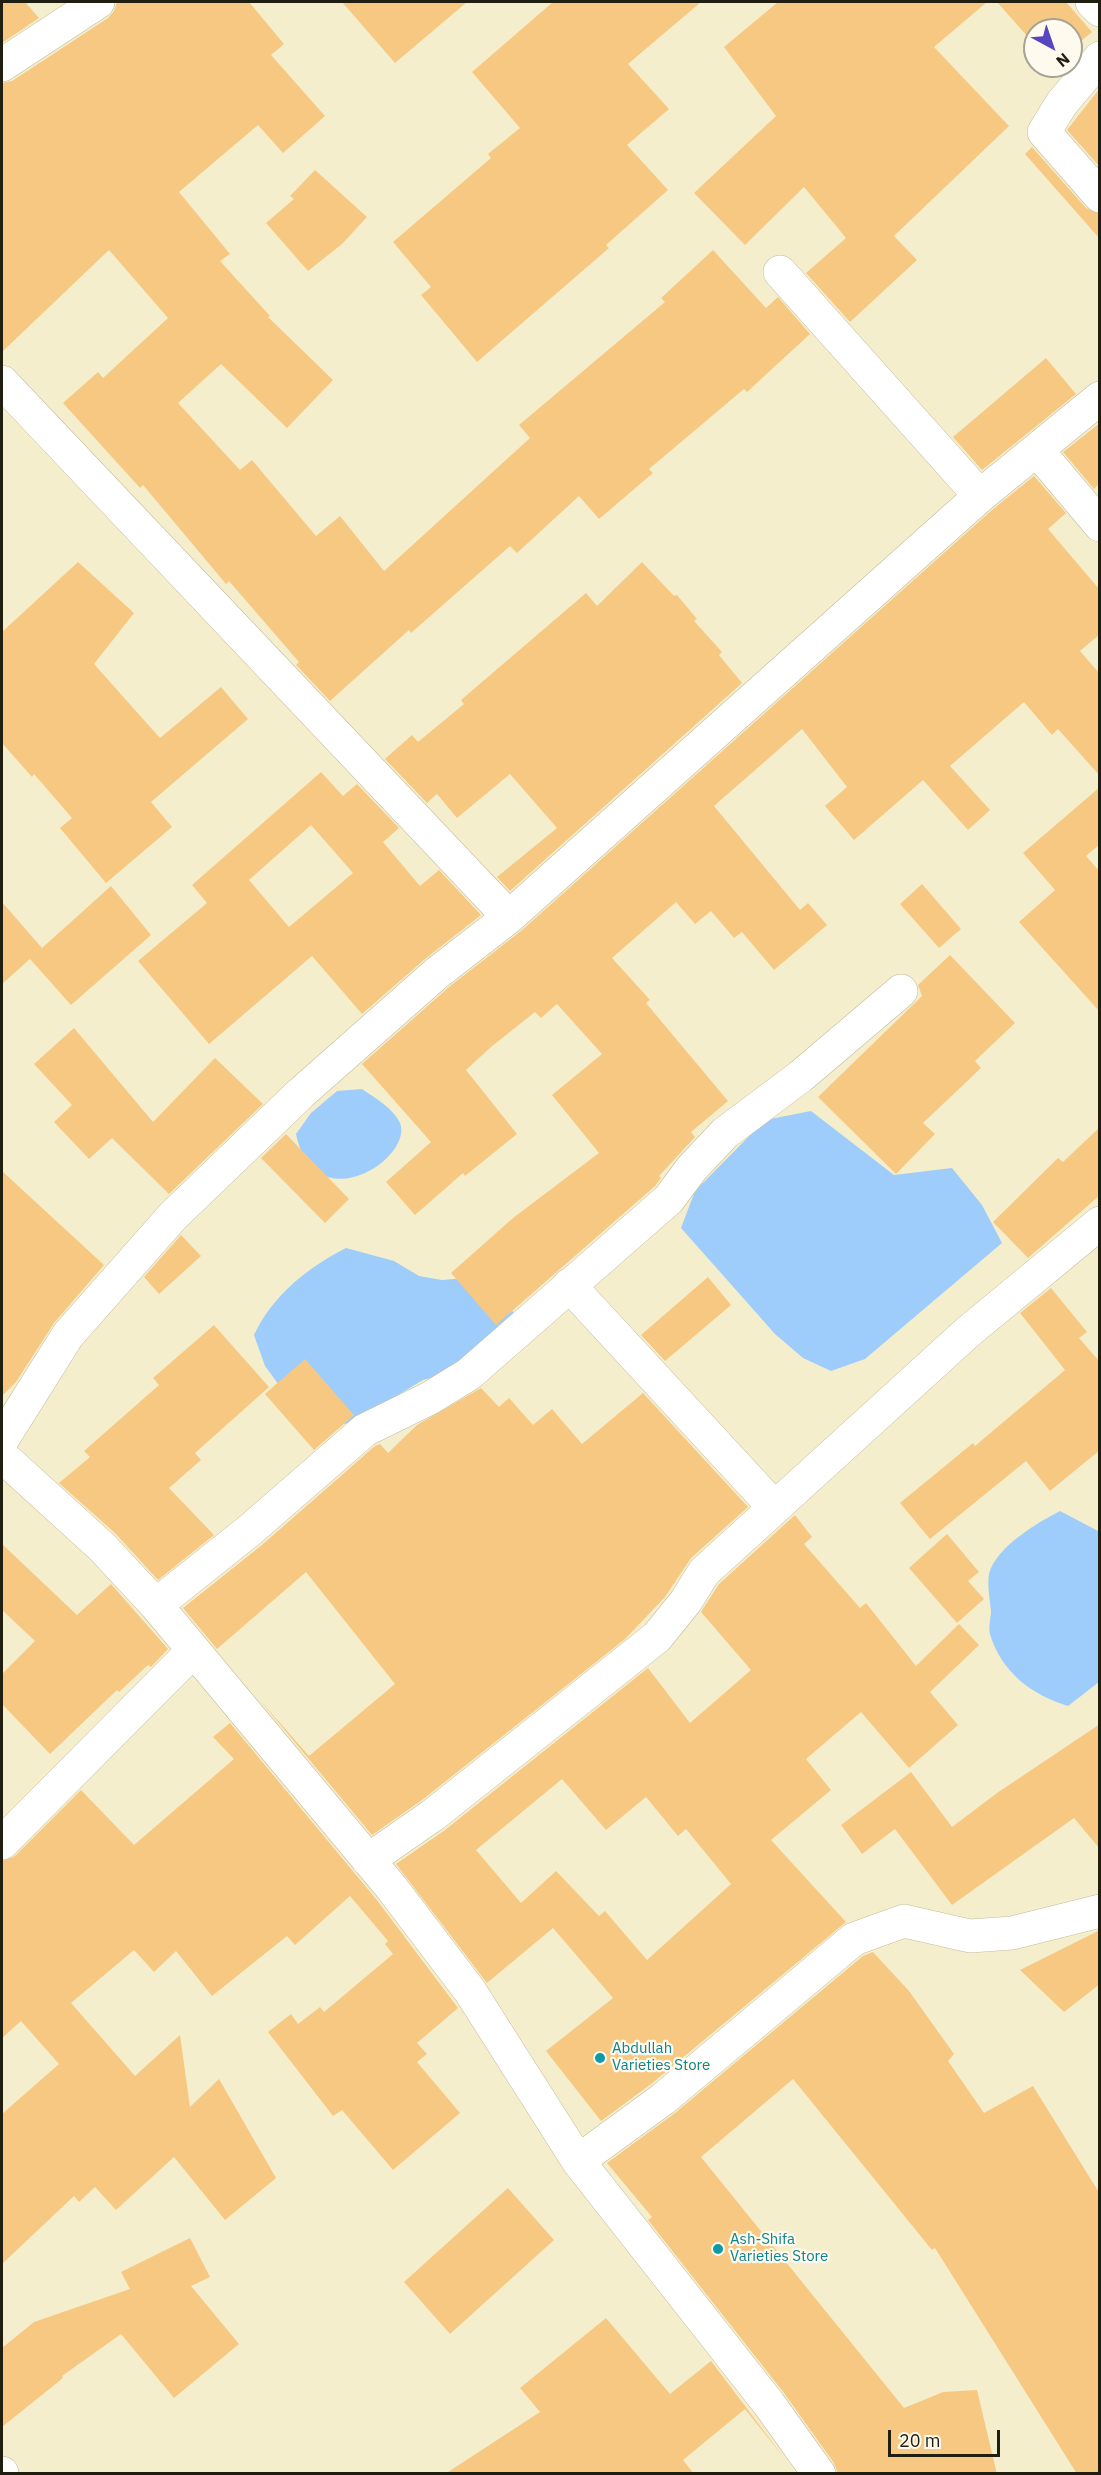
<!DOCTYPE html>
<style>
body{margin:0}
#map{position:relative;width:1101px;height:2475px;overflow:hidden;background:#f5eecd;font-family:"IBM Plex Sans",sans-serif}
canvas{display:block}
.frame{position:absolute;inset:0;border:3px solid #201d11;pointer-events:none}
.north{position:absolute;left:1023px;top:18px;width:60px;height:60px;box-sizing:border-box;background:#fefbee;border:2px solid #a5a296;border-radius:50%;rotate:140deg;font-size:16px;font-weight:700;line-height:24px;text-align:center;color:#201d11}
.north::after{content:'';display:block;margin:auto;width:21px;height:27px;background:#5746be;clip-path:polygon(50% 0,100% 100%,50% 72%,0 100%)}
.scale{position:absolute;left:888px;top:2430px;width:112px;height:27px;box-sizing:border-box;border:3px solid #201d11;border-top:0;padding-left:8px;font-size:18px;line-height:21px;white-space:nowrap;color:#201d11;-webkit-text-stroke:4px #fefbee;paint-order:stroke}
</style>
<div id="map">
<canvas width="1101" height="2475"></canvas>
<div class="frame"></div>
<div class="north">N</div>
<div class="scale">20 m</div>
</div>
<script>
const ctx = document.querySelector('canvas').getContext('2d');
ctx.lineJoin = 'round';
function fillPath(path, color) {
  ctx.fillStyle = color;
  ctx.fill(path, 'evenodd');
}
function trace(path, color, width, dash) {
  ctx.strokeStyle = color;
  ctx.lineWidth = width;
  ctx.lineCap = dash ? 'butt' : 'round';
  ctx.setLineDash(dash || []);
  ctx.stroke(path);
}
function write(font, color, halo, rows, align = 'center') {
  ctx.font = font + ' "IBM Plex Sans",sans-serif';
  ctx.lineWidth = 4.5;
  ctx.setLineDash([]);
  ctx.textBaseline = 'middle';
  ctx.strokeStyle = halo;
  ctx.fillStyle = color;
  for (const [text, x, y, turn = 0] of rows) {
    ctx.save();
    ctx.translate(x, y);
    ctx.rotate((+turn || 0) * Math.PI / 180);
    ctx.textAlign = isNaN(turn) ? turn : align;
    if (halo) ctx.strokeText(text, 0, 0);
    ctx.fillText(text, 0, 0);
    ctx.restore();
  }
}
const water = new Path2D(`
 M362,1089C375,1098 393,1108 400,1123C414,1158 315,1223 296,1134L311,1113L337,1091Z
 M811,1111L894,1175L952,1168L982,1205L1002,1243L865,1359L831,1371L803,1358L775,1334L681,1228L695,1191L765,1120Z
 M346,1248L394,1261L419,1276L442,1280L466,1278L491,1285L514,1313C488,1337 459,1372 423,1380L351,1423L327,1426L284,1392L265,1366L254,1335C273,1295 307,1268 346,1248Z
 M1060,1511L1100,1532L1099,1682L1068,1706C1032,1695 1001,1672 990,1634C988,1627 991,1618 991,1611C990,1600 987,1585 989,1574C996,1547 1037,1523 1060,1511Z`);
const building = new Path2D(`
 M2,2H25L39,18L2,43Z
 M117,2H249L284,44L271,55L325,116L283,153L258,125L179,192L230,254L220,261L270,316L268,317L333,380L287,428L221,364L178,403L240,470L252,460L316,536L340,516L384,571L530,438L519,425L665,302L661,298L713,250L766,308L778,297L810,334L747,392L744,389L649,469L653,473L599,519L579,496L517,553L510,546L411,633L409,630L330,701L296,665L299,662L229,581L226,584L143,485L140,488L63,403L98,372L103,378L168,318L109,250L2,352V83L12,81L108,18L114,11Z
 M342,2H467L395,63Z
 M553,2H701L628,64L669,109L627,145L668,190L606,245L609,248L477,362L421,295L431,287L393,242L491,158L488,154L520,128L472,72Z
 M778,2H987L934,47L1009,126L894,236L917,260L850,322L806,273L846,238L804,187L745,245L694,193L776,116L724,47Z
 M997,2H1066L1092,32L1071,49V30H1035V45Z
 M1100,88V167L1067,130Z
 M1032,147L1086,208L1100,214V239L1025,154Z
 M315,170L367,217L342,244L308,271L266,223L294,199L290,196Z
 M1046,358L1076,394L982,470L953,437Z
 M1100,423V483L1094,489L1063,452Z
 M1034,476L1066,513L1048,529L1100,590V634L1080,651L1100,674V776L1058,729L1052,735L1024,702L950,766L990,810L968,830L923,780L854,840L825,806L847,787L802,729L714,806L800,910L808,903L827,925L774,970L742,932L734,938L711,911L695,924L676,902L612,958L650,1000L646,1003L728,1101L691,1132L695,1137L659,1176L661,1178L655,1186L496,1325L451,1273L513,1218L599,1153L552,1095L602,1054L557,1004L541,1018L535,1012L491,1047L466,1070L517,1134L465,1176L463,1173L415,1215L386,1182L431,1142L362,1064L449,987L521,931L992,510Z
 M78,562L134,613L94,664L160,738L221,687L248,719L151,802L172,827L106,883L60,828L72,818L34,774L32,777L2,743V632Z
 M642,562L674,596L677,595L697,619L694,621L722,652L719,655L742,683L510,891L497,877L557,828L510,774L457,818L437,794L427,803L385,759L412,735L418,742L464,704L461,700L586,593L597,606Z
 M321,772L343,796L357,784L399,828L383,842L420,886L439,870L481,915L425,959L362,1014L312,956L209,1044L138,961L207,903L192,885ZM311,825L353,873L289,927L249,880Z
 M1100,787V844L1086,856L1100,872V1012L1019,922L1055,890L1023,853Z
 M922,884L961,929L939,948L900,904Z
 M111,886L151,935L71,1005L30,959L2,984V902L42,948Z
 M950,955L1015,1023L975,1061L981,1068L923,1123L935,1134L896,1174L818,1097L922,996L918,985Z
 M74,1028L153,1122L215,1058L263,1104L169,1194L112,1138L89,1159L54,1122L72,1105L34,1064Z
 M1100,1127V1195L1028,1258L993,1222L1058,1158L1063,1162Z
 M286,1134L349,1199L325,1223L261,1158Z
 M2,1171L104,1265L54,1323L16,1382L2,1396Z
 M181,1235L201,1256L159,1294L144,1277Z
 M708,1277L731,1305L665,1361L641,1335Z
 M1051,1288L1087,1332L1079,1338L1100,1362V1450L1050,1491L1026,1461L930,1539L900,1503L973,1443L975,1446L1065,1370L1020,1313Z
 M214,1325L269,1387L195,1453L201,1460L169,1488L214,1535L158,1580L115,1533L59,1483L90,1457L84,1451L159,1385L153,1378Z
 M305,1359L354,1415L314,1450L265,1394Z
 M481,1388L499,1407L509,1398L533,1425L552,1409L582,1444L643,1393L748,1507L691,1558L665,1597L625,1639L422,1800L372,1835L258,1698L309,1756L395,1684L306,1572L217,1649L183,1608L262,1545L375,1446L380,1444L388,1453L417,1425Z
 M795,1515L812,1537L804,1544L860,1608L866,1603L916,1666L959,1624L979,1645L930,1692L958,1725L909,1768L861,1712L806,1759L831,1790L771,1840L846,1922L651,2084L601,2121L546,2051L613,1998L553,1928L487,1983L396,1864L445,1830L648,1668L690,1723L751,1670L701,1612L719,1584ZM562,1779L606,1830L646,1797L678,1836L686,1829L731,1884L647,1960L605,1911L599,1916L556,1871L521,1903L476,1850Z
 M947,1534L979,1572L968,1581L984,1599L957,1623L909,1568Z
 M2,1544L77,1615L111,1584L168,1649L151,1667L148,1665L119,1692L117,1690L50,1754L2,1704V1674L35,1641L2,1610Z
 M230,1723L376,1899L458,2008L417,2043L427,2054L417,2062L460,2113L393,2170L342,2110L333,2116L268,2032L291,2014L298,2024L320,2007L324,2012L393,1954L385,1944L388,1941L350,1896L295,1945L287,1936L212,1996L176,1951L154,1972L134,1950L71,2003L135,2076L180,2035L190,2107L219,2079L276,2178L225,2220L174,2157L116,2210L95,2187L79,2202L74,2196L2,2264V2114L59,2064L21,2021L2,2038V1861L15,1856L81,1790L134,1845L234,1759L213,1737Z
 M1100,1724V1849L1074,1818L952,1905L895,1829L862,1854L841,1825L911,1772L952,1827L997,1793Z
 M1100,1930V1984L1064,2012L1020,1970Z
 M873,1952L909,1991L954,2054L948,2061L984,2113L1033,2086L1100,2194V2474H1077L935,2248L932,2250L793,2079L701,2157L904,2408L943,2392L977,2390L997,2474H838L834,2463L784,2393L648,2220L652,2217L607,2163L675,2113L863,1956Z
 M508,2188L554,2240L450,2334L404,2282Z
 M190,2238L210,2277L191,2286L239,2344L174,2398L121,2334L62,2376L63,2378L2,2427V2348L34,2322L130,2289L121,2272Z
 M606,2318L670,2394L711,2361L785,2459L745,2409L683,2460L694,2474H445L540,2412L520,2388Z`);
const minor = new Path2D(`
 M1092,2L1100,10
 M1100,58L1062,103L1044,132L1100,196
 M2,65L98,2
 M780,272L980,496
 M2,382L509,917
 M1037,450L1100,525
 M569,1285L774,1507
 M2,1440L68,1335L173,1216L301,1093L437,973L509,917L980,496L1100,398
 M2,1456L102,1547L156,1605L391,1887L470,1991L578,2161L769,2404L819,2474
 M156,1605L250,1530L365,1430L430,1398L469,1374L669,1199L692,1168L725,1133L801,1076L901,991
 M2,1843L193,1651
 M368,1860L433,1815L657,1637L686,1601L704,1572L969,1331L1100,1223
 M578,2161L663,2099L854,1939L904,1921L970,1936L1012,1933L1100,1911
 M2,2473V2474`);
const markers = [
 [600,2058,6,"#0f9aa8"],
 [718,2249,6,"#0f9aa8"]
];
const cultureNames = [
 ["Abdullah",612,2049],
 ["Varieties Store",612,2066],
 ["Ash-Shifa",730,2240],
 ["Varieties Store",730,2257]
];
fillPath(water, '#9ecdfc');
fillPath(building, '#f7c882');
trace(minor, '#c2bb9b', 34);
trace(minor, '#fff', 33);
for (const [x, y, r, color] of markers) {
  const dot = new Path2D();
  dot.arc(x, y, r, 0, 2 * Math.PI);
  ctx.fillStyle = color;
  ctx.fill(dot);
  trace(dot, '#fefbee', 2);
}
write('15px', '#0d838f', '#fefbee', cultureNames, 'left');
</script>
